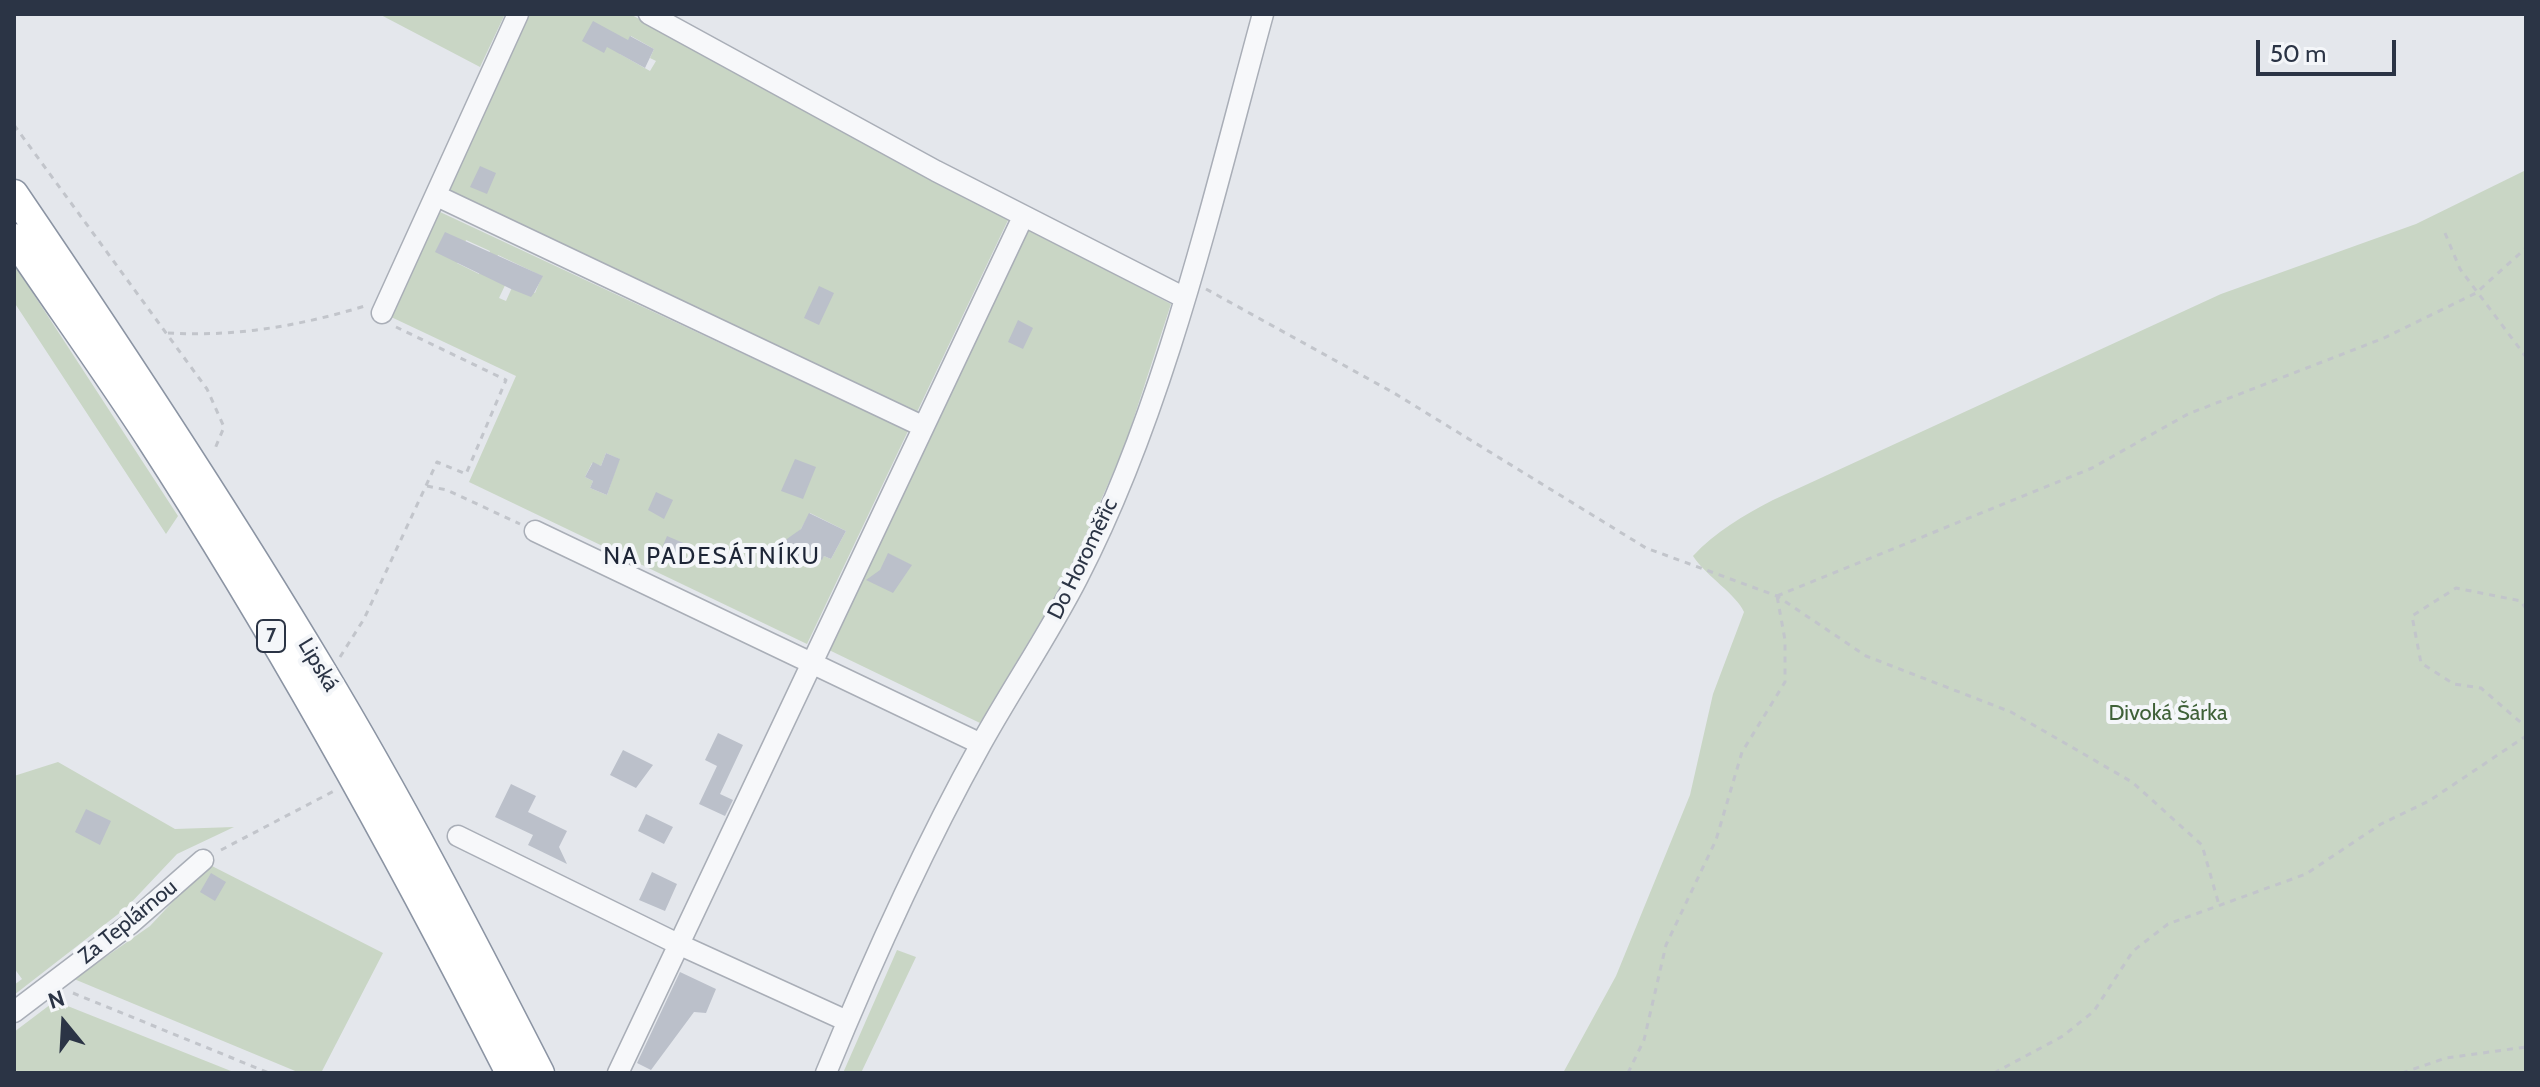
<!DOCTYPE html>
<meta charset="utf-8">
<style>
body{margin:0}
#map{position:relative;width:2540px;height:1087px;overflow:hidden;background:#e4e7ec;font-family:Cabin,sans-serif}
canvas{display:block}
.frame{position:absolute;inset:0;border:16px solid #2b3445;pointer-events:none}
.north{position:absolute;left:24px;top:983px;width:80px;height:80px;-webkit-text-stroke:6px #f4f6f9;paint-order:stroke;rotate:342deg;font-size:22px;font-weight:700;line-height:32px;text-align:center;color:#2b3445}
.north::after{content:'';display:block;margin:auto;width:28px;height:36px;background:#2b3445;clip-path:polygon(50% 0,100% 100%,50% 72%,0 100%)}
.scale{position:absolute;left:2256px;top:40px;width:140px;height:36px;box-sizing:border-box;border:4px solid #2b3445;border-top:0;padding-left:10px;font-size:24px;line-height:28px;white-space:nowrap;color:#2b3445;-webkit-text-stroke:6px #f4f6f9;paint-order:stroke}
</style>
<div id="map">
<canvas width="2540" height="1087"></canvas>
<div class="frame"></div>
<div class="north">N</div>
<div class="scale">50 m</div>
</div>
<script>
const ctx = document.querySelector('canvas').getContext('2d');
ctx.lineJoin = 'round';
function fillPath(path, color) {
  ctx.fillStyle = color;
  ctx.fill(path, 'evenodd');
}
function trace(path, color, width, dash) {
  ctx.strokeStyle = color;
  ctx.lineWidth = width;
  ctx.lineCap = dash ? 'butt' : 'round';
  ctx.setLineDash(dash || []);
  ctx.stroke(path);
}
function write(font, color, halo, rows, align = 'center') {
  ctx.font = font + ' Cabin,sans-serif';
  ctx.lineWidth = 8;
  ctx.setLineDash([]);
  ctx.textBaseline = 'middle';
  ctx.strokeStyle = halo;
  ctx.fillStyle = color;
  for (const [text, x, y, turn = 0] of rows) {
    ctx.save();
    ctx.translate(x, y);
    ctx.rotate((+turn || 0) * Math.PI / 180);
    ctx.textAlign = isNaN(turn) ? turn : align;
    if (halo) ctx.strokeText(text, 0, 0);
    ctx.fillText(text, 0, 0);
    ctx.restore();
  }
}
const green = new Path2D(`
 M379,14H505L480,67Z
 M530,14H630L1009,218L917,412L447,191ZM631,36L654,49L650,58L656,61L650,71L620,54Z
 M2526,170V1073H1563L1616,976L1690,795L1713,694L1744,612C1737,595 1706,576 1693,556C1715,532 1744,515 1773,500L2221,294L2416,224Z
 M438,211L908,431L807,644L469,482L516,376L389,316ZM466,240L490,251L479,274L457,263ZM498,255L542,276L535,293L514,283L506,301L499,298L508,279L491,270ZM606,453L619,459L607,495L590,488L593,481L585,477L592,463L601,466ZM810,513L846,531L831,559L824,556L821,560L806,554L794,558L780,551L801,529Z
 M1029,229L1171,304L1124,448L1067,577L980,723L829,650Z
 M14,264L178,516L166,534L14,302Z
 M58,762L175,829L234,827L177,854L126,908L14,995V985L22,979L14,968V776Z
 M208,864L383,953L321,1073H300L74,979L150,926Z
 M897,950L916,957L861,1073H843Z
 M55,1001L236,1073H14V1032Z`);
const building = new Path2D(`
 M593,21L628,40L630,36L654,49L645,68L607,47L604,53L582,41Z
 M480,166L496,173L487,194L470,187Z
 M445,232L543,276L534,293L531,297L511,289L435,252Z
 M819,286L834,293L819,325L804,318Z
 M1018,320L1033,328L1023,349L1008,342Z
 M606,453L620,459L607,495L590,488L593,481L585,477L593,462L601,466Z
 M795,459L816,467L803,499L781,491Z
 M656,492L673,500L664,519L648,510Z
 M809,513L846,531L831,559L824,556L822,560L806,554L795,558L779,551L784,541L801,529Z
 M667,536L688,545L678,564L659,555Z
 M888,553L912,565L893,593L866,580L880,570Z
 M718,733L743,745L720,794L733,800L725,816L699,804L717,766L705,760Z
 M623,750L653,765L636,788L610,775Z
 M511,784L536,796L528,812L567,831L559,847L567,864L528,845L533,835L495,817Z
 M86,809L111,821L100,845L75,832Z
 M646,814L673,827L664,844L638,831Z
 M652,872L677,884L665,911L639,900Z
 M211,873L226,882L215,901L200,892Z
 M680,972L716,989L706,1013L694,1012L651,1070L637,1063Z`);
const path = new Path2D(`
 M14,125L207,389L224,427L214,451
 M2445,233L2460,269L2526,357
 M1206,289L1394,393L1646,548L1777,596L1866,656L2011,712L2132,782L2202,845L2219,905
 M168,333C236,337 299,326 365,306
 M427,486L447,490L520,524
 M1777,596L2092,468L2188,414L2384,338L2476,293L2526,248
 M2526,609L2521,601L2456,588L2412,616L2421,663L2454,684L2481,688L2526,727
 M340,657L364,619L437,462L466,474L506,380L396,327
 M221,850L334,791
 M73,993L269,1073
 M1628,1073L1644,1040L1666,945L1716,840L1742,752L1785,682V640L1777,596
 M1994,1073L2063,1036L2094,1011L2133,951L2168,924L2306,874L2381,824L2429,801L2526,736
 M2402,1073L2446,1058L2526,1047`);
const minor = new Path2D(`
 M649,14L936,171L1183,297
 M437,196L922,426
 M382,313L518,14
 M535,531L981,744
 M458,836L678,944L847,1021
 M14,1012L130,924L203,860
 M618,1073L1023,217
 M826,1073C872,961 922,850 981,744C1012,688 1049,634 1078,577C1165,409 1213,197 1263,14`);
const highway = new Path2D(`
 M14,194C120,350 223,506 320,668C399,799 470,936 540,1073
 M14,238C59,305 106,370 150,438C282,642 400,856 510,1073`);
const shields = [
 [271,636,28]
];
const shieldNames = [
 ["7",271,636]
];
const streetNames = [
 ["Do Horoměřic",1083,559,-64],
 ["Lipská",318,665,59],
 ["Za Teplárnou",128,922,-39]
];
const parkNames = [
 ["Divoká Šárka",2168,714]
];
const neighbourhoodNames = [
 ["NA PADESÁTNÍKU",712,557]
];
fillPath(green, '#c9d6c5');
fillPath(building, '#bbc0ca');
trace(minor, '#a9aeb7', 23);
trace(highway, '#8b94a3', 31);
trace(path, '#c2c5cb', 3, [6, 6]);
trace(minor, '#f7f8fa', 20);
trace(highway, '#fff', 28);
for (const [x, y, w] of shields) {
  const box = new Path2D();
  box.roundRect(x - w / 2, y - 16, w, 32, 6);
  ctx.fillStyle = '#f4f6f9';
  ctx.fill(box);
  trace(box, '#2b3445', 2);
}
write('bold 20px', '#2b3445', null, shieldNames);
write('22px', '#2b3445', '#f4f6f9', streetNames);
write('22px', '#3f6138', '#f4f6f9', parkNames);
ctx.letterSpacing = '2px';
write('24px', '#1d2536', '#f4f6f9', neighbourhoodNames);
ctx.letterSpacing = '0px';
</script>
